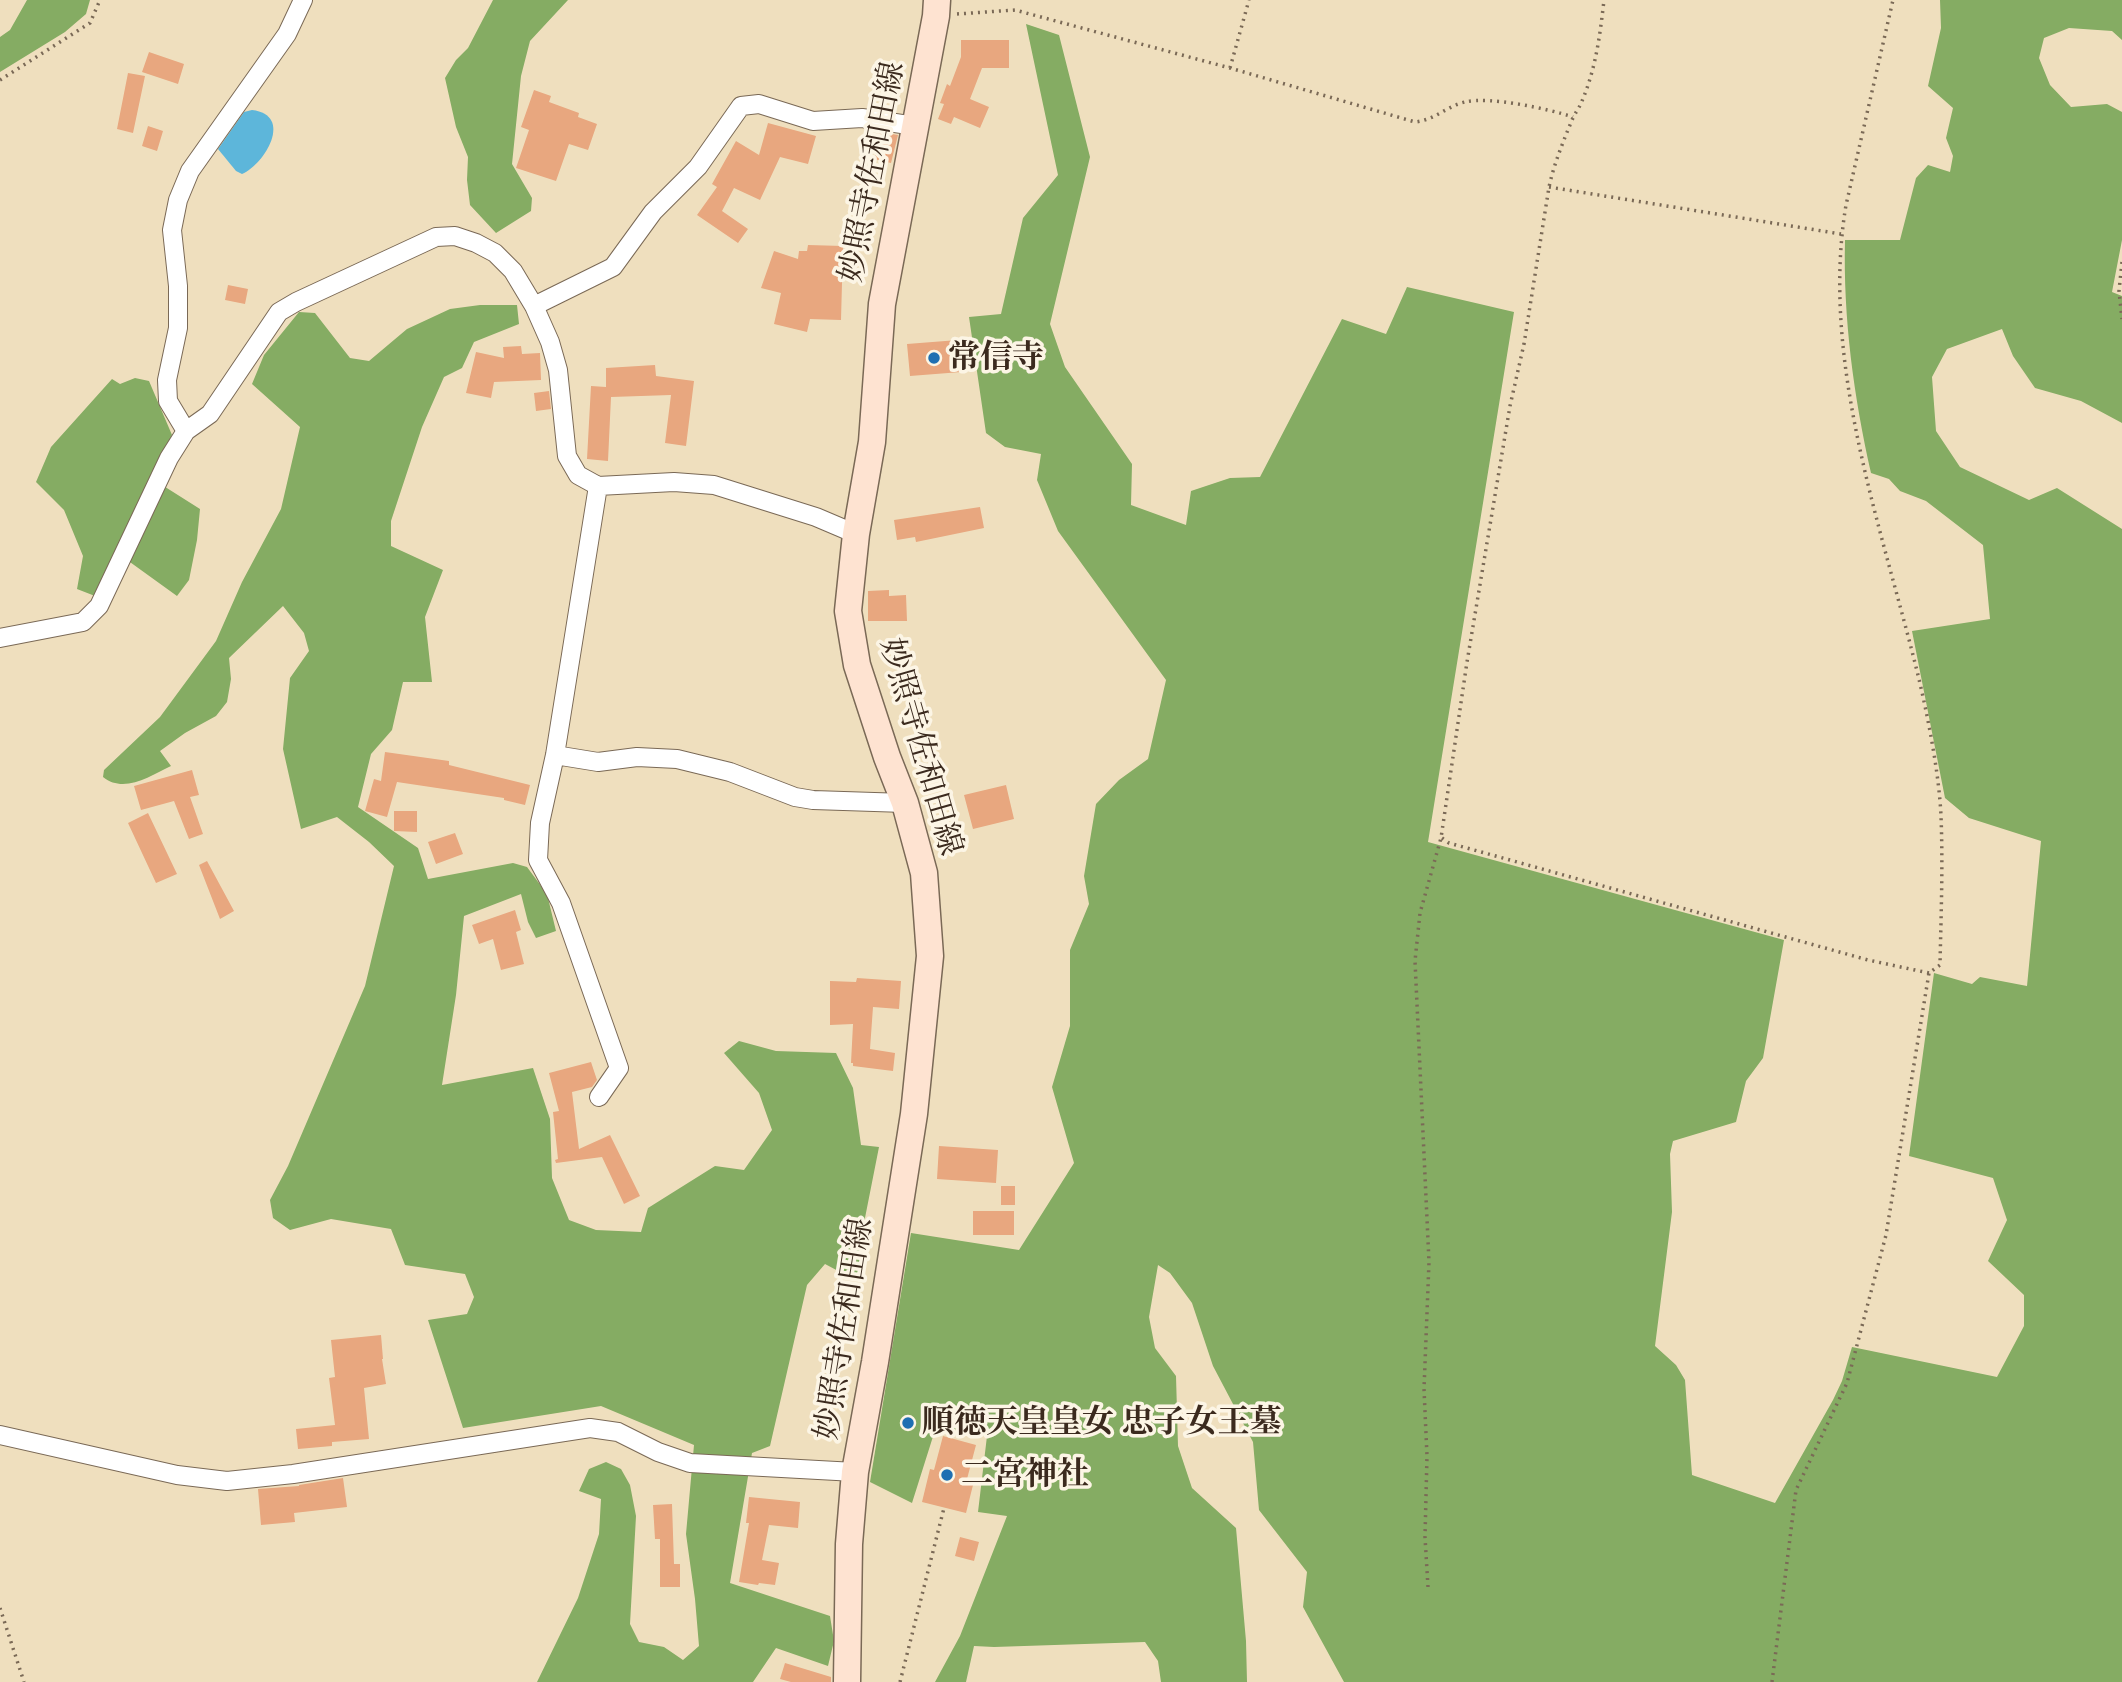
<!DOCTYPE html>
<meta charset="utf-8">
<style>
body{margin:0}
canvas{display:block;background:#efdfbe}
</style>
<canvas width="2122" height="1682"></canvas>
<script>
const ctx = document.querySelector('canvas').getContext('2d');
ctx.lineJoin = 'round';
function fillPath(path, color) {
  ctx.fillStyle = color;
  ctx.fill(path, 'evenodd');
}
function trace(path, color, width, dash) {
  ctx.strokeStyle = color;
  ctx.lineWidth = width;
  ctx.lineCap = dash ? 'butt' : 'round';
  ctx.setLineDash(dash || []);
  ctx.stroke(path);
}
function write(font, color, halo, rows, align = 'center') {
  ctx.font = font + ' "EB Garamond","Noto Serif JP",serif';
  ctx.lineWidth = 7;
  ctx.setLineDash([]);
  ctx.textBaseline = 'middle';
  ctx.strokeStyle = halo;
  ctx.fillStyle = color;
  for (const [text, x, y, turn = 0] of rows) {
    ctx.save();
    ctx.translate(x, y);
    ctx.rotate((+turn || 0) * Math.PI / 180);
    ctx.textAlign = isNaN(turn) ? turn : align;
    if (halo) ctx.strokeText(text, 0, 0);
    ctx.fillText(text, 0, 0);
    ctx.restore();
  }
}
const forest = new Path2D(`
 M27,0H90L86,14L65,32L0,72V37L10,30Z
 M493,0H568L530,41L521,76L512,164L532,198L531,211L496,233L470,205L467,180L468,157L456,127L445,78L456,60L468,48Z
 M1940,0H2122V40L2112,31L2069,28L2044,38L2039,58L2050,85L2071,107L2107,104L2122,112V240L2112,292L2122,296V423L2081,401L2035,388L2013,356L2002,329L1947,349L1932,377L1936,431L1960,467L2029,500L2057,488L2122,529V1682H1344L1303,1607L1307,1572L1259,1510L1253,1442L1213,1366L1192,1303L1170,1273L1158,1265L1149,1317L1155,1348L1176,1376L1178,1446L1192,1488L1236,1528L1246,1641L1247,1682H1161L1158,1661L1145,1642L994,1647L974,1646L966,1682H935L960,1636L1007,1516L978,1512L987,1436L936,1427L912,1503L870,1482L911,1233L1019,1250L1074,1163L1052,1087L1070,1026V950L1089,904L1084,876L1096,804L1119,780L1148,759L1166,680L1058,531L1037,480L1041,454L1005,447L986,433L969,317L1001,314L1023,218L1058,175L1026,24L1059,35L1090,157L1050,324L1065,367L1132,464L1131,505L1186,525L1191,491L1230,478L1260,477L1342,319L1386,334L1407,287L1514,312L1428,842L1784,940L1763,1058L1746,1081L1736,1122L1673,1141L1670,1154L1672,1212L1655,1346L1676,1365L1685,1380L1692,1475L1775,1503L1833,1400L1842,1381L1852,1347L1997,1377L2024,1326V1295L1988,1261L2007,1220L1993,1178L1909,1156L1934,973L1972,984L1980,977L2027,986L2041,841L1969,818L1945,798L1912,631L1990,619L1983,545L1926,501L1900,491L1889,479L1871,473C1854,397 1843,319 1845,240H1900L1916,178L1928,165L1950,172L1953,156L1946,138L1953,108L1928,86L1941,28Z
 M480,305H517L519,324L474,342L462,368L444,377L422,427L391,521V546L443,570L425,617L432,682H403L392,730L371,754L358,807L418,848L428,879L513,863L527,867L547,894L556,931L536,938L528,922L521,894L464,916L456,995L442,1085L533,1068L550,1119L552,1178L569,1220L596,1230L641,1232L648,1208L715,1166L744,1170L772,1130L759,1093L724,1053L739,1041L776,1051L836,1053L853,1088L861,1145L879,1147L863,1228L859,1282L825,1264L807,1285L770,1446L752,1453L730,1583L830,1616L834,1641L828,1666L776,1648L753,1682H537L578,1598L599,1534L601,1499L579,1491L589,1469L606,1462L621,1469L630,1485L636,1516L630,1624L639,1642L664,1647L683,1660L699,1646L695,1599L686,1534L694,1445L601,1406L463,1428L428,1320L467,1314L474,1297L465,1274L405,1265L391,1229L331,1219L290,1230L273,1218L270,1200L288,1166L365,986L394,866L369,842L337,817L301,829L283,749L290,678L309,651L304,633L283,606L229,658L231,679L227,702L216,716L185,733L160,751L171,766C150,776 124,794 103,777L104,770L160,717L216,641L242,582L281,509L300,427L252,384L264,355L299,312L315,313L350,358L369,361L407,329L450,309Z
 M135,378L149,381L172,435L151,478L200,509L197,540L189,580L177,596L116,552L95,596L77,589L83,556L64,510L36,482L51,447L112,379L120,384Z`);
const water = new Path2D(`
 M252,110C294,115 265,164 242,174L236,171L218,149L244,112Z`);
const building = new Path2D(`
 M961,40H1009V68H982L970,99L989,107L980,128L954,117L951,124L938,119L944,104L940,103L947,84L950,86L961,57Z
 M149,52L184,64L178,84L142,72Z
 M128,73L145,76L133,133L117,129Z
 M534,90L551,96L549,102L579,113L578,117L597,124L588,150L569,144L556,181L516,168L529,130L521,127Z
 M768,123L816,136L808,164L780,157L760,200L734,188L722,211L748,229L738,243L697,215L717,187L712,184L736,141L759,155Z
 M148,126L163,131L157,151L142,146Z
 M880,132L898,135L891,163L874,159Z
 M808,245L843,246L841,320L810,319L807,332L774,324L781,293L761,288L774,251L798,259L799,251H807Z
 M228,285L248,289L245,304L225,300Z
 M958,340L961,372L910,376L907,344Z
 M521,346L522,354L540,353L541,380L494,382L491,398L466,393L476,352L504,358L503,347Z
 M655,365L656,376L694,381L686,446L665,443L671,395L611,397L608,461L587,459L591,386L606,387V368Z
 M549,391L551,409L536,411L534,393Z
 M980,507L984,528L916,542L915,537L897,540L894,520Z
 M889,590V596L906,595L907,621H868V591Z
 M385,752L449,761V765L530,785L525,805L504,800V798L397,782L387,817L365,811L374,779L381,781Z
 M192,770L199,795L190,797L203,834L189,839L174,801L141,810L134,786Z
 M1006,785L1014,819L973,829L964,795Z
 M394,811H417V832L394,831Z
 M148,813L177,874L156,883L128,823Z
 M455,833L463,854L436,864L428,842Z
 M207,861L234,911L220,919L199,865Z
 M515,910L521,930L516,932L524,964L501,970L493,939L479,944L472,925Z
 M857,978L901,981L899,1009L873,1007L870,1049L895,1053L893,1071L853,1066V1063H851L853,1024L830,1025V981L856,982Z
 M591,1062L597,1080L592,1087L572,1092L579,1149L610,1135L640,1196L624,1204L602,1157L556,1163L555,1160L558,1159L553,1112L559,1111L549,1073Z
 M939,1146L998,1150L996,1183L937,1179Z
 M1001,1186H1015V1205H1001Z
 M973,1211H1014V1235H973Z
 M381,1335L383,1359H382L386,1384L364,1388L369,1439L332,1442V1446L298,1449L296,1429L335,1425L329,1378L335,1377L331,1340Z
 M943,1436L976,1445L967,1479L974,1481L966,1513L922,1502L930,1469L934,1470Z
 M343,1478L347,1507L294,1513L295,1522L261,1525L258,1489L299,1486V1485Z
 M749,1497L800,1502L798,1528L769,1525L762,1560L779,1563L775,1585L759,1583L758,1585L739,1582L749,1523H746Z
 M672,1504L674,1564H680V1587H660V1539H655L653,1505Z
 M960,1537L979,1542L974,1561L955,1556Z
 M785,1663L831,1677V1682H791L780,1679Z`);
const path = new Path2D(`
 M957,14L1015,10L1230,68L1415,122C1435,120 1447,106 1465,102C1490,96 1549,109 1573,117
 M1230,68L1249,0
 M0,80L90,23L100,0
 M1549,187L1841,234
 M2122,262L2119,291L2122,319
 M1442,838L1449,843L1868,960L1929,973
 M1428,1587L1425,1537L1427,1456L1424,1389L1429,1262L1415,961L1420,913L1441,838L1467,662L1510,406L1524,344L1549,187C1554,164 1563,142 1572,120C1575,113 1580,107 1582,101C1596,68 1600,35 1604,0
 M0,1608L24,1682
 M900,1682L944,1508
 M1772,1682L1796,1490L1847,1383L1886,1235L1929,973L1940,965C1941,916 1943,866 1941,816C1939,773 1928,717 1918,675C1881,524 1820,361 1846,205L1893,0`);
const minor = new Path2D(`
 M534,306L613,267L653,212L698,167L741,106L759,104L813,121L862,118L915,126
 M186,431L168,401L167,380L178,328V286L172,230L178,200L190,171L287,34L303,0
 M598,486L555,755L540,823L538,860L561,903L619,1068L599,1097
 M0,638L83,622L99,606L169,458L186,431L210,414L279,312L296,302L436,237L455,236L476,243L495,253L513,271L534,306L550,342L558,370L567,456L578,475L598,486L674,482L714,485L816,517L856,534
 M555,755L598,762L637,757L677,759L730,772L795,797L813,800L905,803
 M0,1435L177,1475L227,1481L293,1474L590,1428L618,1432L658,1452L690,1463L855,1472`);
const secondary = new Path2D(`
 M847,1682L849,1544L855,1472L875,1362L914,1114L930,956L924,873L905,803L887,757L857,665L848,611L856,534L872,442L882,304L936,16L937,0`);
const markers = [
 [934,358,7,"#1f6fb2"],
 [908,1423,7,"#1f6fb2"],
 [947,1475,7,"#1f6fb2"]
];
const streetNames = [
 ["妙照寺佐和田線",873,172,-79],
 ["妙照寺佐和田線",920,747,74],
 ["妙照寺佐和田線",845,1329,-81]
];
const poiNames = [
 ["常信寺",948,358],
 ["順徳天皇皇女 忠子女王墓",922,1423],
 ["二宮神社",961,1475]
];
fillPath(forest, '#85ac63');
fillPath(water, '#5db6da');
fillPath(building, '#e8a77f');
trace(minor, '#7a6956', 20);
trace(secondary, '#7a6956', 29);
trace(path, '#7a6956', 3.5, [2, 5]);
trace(minor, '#fff', 18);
trace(secondary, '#fee3d1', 26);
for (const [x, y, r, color] of markers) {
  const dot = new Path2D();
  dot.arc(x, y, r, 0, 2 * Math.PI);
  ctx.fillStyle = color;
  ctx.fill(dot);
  trace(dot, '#fcf5e5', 2.5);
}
write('32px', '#3b2a1e', '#fcf5e5', streetNames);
write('bold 32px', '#3b2a1e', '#fcf5e5', poiNames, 'left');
</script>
